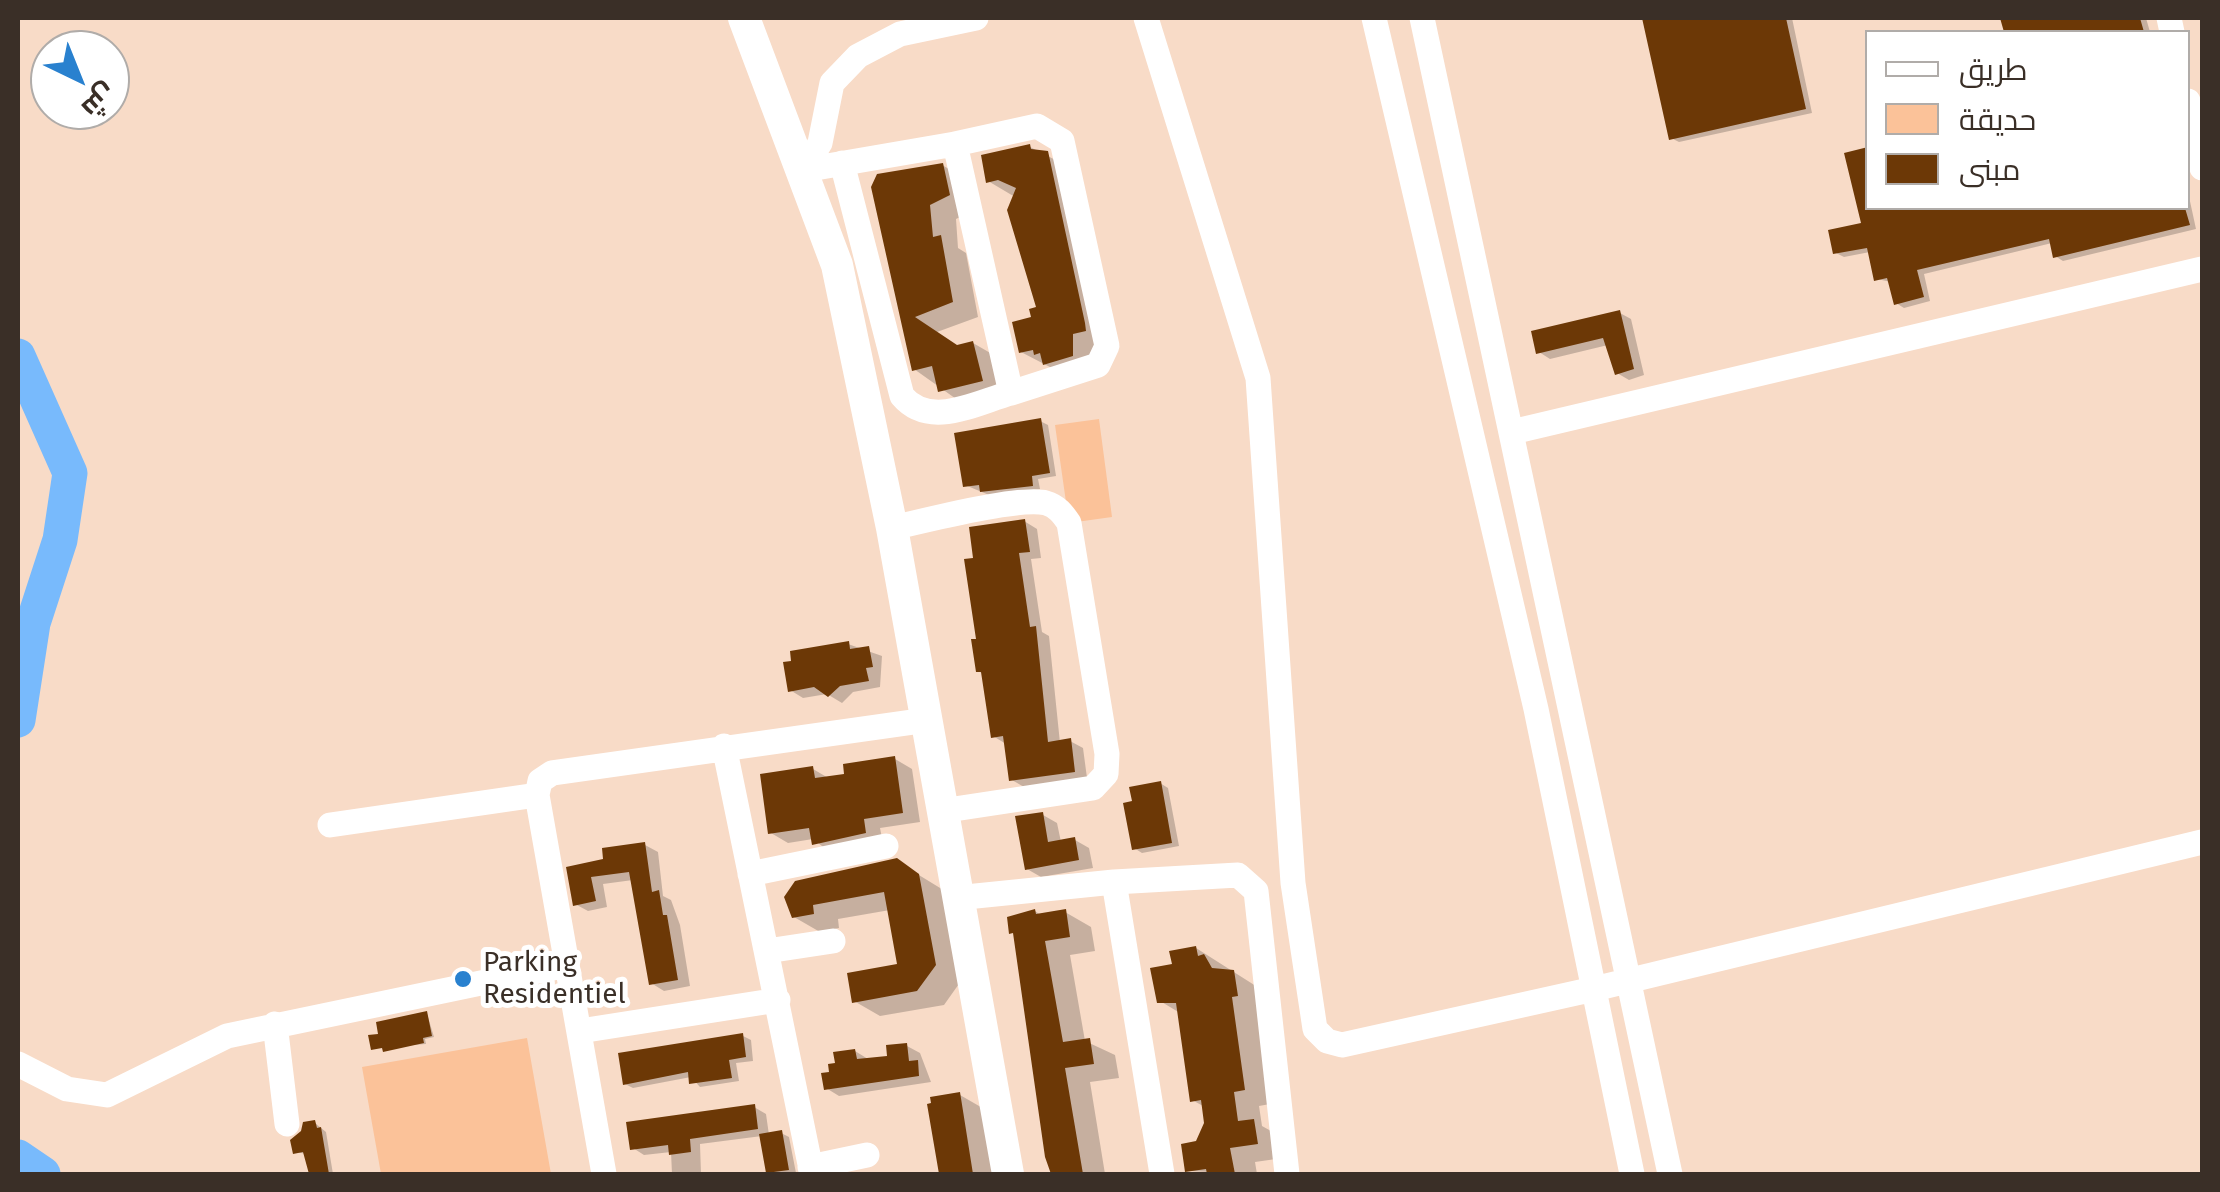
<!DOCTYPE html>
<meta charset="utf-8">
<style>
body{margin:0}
#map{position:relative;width:2220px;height:1192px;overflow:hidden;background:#f8dbc7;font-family:"Fira Sans",Cairo,sans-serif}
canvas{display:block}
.frame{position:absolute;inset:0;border:20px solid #3a2f27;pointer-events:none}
.legend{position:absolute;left:1865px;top:30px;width:325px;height:180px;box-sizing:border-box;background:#fff;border:2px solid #b0aca9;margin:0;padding:12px 18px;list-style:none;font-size:30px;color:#3a2f27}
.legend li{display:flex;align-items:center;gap:20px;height:50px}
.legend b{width:50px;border:2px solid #b0aca9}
.north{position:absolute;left:30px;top:30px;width:100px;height:100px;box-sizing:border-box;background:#fff;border:2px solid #b0aca9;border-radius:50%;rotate:137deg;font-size:28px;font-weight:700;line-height:40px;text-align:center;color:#3a2f27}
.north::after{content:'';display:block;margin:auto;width:35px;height:45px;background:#2981cf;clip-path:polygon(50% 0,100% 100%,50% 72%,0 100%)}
</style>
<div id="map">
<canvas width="2220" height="1192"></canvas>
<div class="frame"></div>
<ul class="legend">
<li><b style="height:12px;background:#fff"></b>طريق</li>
<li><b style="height:28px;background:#fbc299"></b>حديقة</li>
<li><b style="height:28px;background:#6c3806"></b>مبنى</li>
</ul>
<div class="north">ش</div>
</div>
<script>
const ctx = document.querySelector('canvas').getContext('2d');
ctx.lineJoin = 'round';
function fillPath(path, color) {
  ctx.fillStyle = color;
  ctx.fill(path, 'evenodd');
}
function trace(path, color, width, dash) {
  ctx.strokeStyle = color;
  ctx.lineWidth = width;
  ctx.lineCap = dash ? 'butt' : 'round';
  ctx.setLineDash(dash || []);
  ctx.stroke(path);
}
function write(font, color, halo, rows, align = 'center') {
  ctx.font = font + ' "Fira Sans",sans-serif';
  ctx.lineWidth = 10;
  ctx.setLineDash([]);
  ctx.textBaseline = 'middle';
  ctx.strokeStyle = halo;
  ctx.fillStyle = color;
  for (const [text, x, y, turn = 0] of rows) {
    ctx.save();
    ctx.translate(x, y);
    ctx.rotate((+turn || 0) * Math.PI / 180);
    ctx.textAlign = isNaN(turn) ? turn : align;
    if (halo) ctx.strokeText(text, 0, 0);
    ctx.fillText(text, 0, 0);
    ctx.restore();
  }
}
const green = new Path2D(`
 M1099,419L1112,517L1069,523L1055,425Z
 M527,1038L551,1174H381L362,1067Z`);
const shadow = new Path2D(`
 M1645,18H1792L1812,113L1679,142L1671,138Z
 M2003,18H2146L2150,32H2006Z
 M1030,147L1073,169L1111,339L1071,378L1021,352L1039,309L1015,197L988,181Z
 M942,165L968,180L975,210L956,219L958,248L966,253L978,317L937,332L959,347L973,343L999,358L1008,396L966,406L914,369L873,188Z
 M2188,192L2196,229L2063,261L2055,256L2052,243L1924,274L1930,301L1904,308L1896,303L1891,282L1877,279L1870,252L1844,257L1836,253L1864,225L1868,208H2188Z
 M1620,313L1631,319L1644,375L1629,380L1617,373L1608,345L1550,359L1539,352Z
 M1040,421L1048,425L1056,476L1038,479L1040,489L989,495L965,485Z
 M1024,521L1037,529L1041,558L1031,559L1042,632L1049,636L1060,743L1070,741L1083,748L1087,778L1024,787L1012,780L1006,744L993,736L984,674L978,671L976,560Z
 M848,644L882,656L880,687L853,692L842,703L827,694L803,698L790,690Z
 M895,759L912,769L920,822L880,828L883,843L831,853L813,839L788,843L771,833L813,769L830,779Z
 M1160,783L1168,788L1179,846L1142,853L1134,848Z
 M1043,815L1057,823L1061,842L1075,840L1089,848L1093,868L1041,877L1027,869Z
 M645,845L658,852L663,896L671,900L680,925L690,986L664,991L651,983L633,880L603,884L607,907L588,911L575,904L569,869L606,861Z
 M896,861L945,891L961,981L944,1005L880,1016L854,1001L899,966L890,910L838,919L839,928L820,932L794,917L786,898Z
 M1035,911L1042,916L1065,912L1091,927L1095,951L1070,955L1085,1041L1115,1055L1119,1078L1090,1082L1105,1174H1053L1016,935L1012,932Z
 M1196,948L1259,988L1263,1010L1257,1011L1270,1104L1259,1106L1262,1126L1280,1136L1283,1158L1255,1162L1257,1174L1188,1171L1207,1124L1205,1107L1192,1100L1180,1013L1160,1001L1175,966Z
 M427,1014L434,1037L425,1039L426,1044L373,1048Z
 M743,1036L751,1040L753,1061L736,1063L739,1081L700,1087L691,1077L633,1088L625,1084Z
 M907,1046L920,1053L931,1082L839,1096L826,1088L832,1074L855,1051L868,1059L890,1058Z
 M960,1095L986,1110L996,1174H941L929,1106Z
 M754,1107L766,1114L769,1135L781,1133L789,1137L796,1173L768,1172L762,1136L700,1144L701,1174H672L671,1152L644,1155L633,1148Z
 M315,1123L326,1132L333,1174H311L307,1154L295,1152Z`);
const river = new Path2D(`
 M18,356L70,473L60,540L33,623L18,720
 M18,1157L43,1174`);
const building = new Path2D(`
 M1642,18H1786L1806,109L1669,140Z
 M2000,18H2140L2144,32H2004Z
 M1030,144L1031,149L1048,151L1085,323L1086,331L1073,334V356L1043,365L1040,353L1034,355L1033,350L1019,353L1012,322L1031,317L1029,309L1036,307L1007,210L1016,188L998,180L986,183L981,155Z
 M1868,147V208H2185L2190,225L2053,258L2049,239L1917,270L1924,297L1894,305L1887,278L1874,281L1867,248L1833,254L1828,230L1861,223L1844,153Z
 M943,163L950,195L930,205L933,237L941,235L953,302L915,317L957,345L973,341L983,381L938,392L932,366L912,371L871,187L877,174Z
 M1620,310L1634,369L1615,375L1603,338L1536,354L1531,331Z
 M1041,418L1050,473L1032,476L1033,486L980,492L979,485L963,487L954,433Z
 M1025,519L1030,552L1019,553L1030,627L1036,626L1048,742L1071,738L1075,772L1009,781L1003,736L991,738L981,672H976L971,639H976L964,559L973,558L969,527Z
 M849,641L850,649L869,646L873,667L866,668L869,681L840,686L828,697L814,687L788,692L783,662L791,661L790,651Z
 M895,756L903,813L864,819L866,833L812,845L809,828L768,834L760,774L813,766L815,778L844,774L843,764Z
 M1161,781L1172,843L1132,850L1123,803L1132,801L1129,787Z
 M1043,812L1048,842L1075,837L1079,860L1025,870L1015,816Z
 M645,842L652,892L659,890L663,915H667L678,980L649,985L629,872L591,877L596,901L573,906L566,867L603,859L602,848Z
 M897,858L919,874L936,965L917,991L852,1003L847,973L897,964L884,892L813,905L814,914L792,918L784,897L795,881Z
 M1035,909L1036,914L1066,909L1070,937L1045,941L1063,1042L1090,1038L1094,1064L1065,1068L1083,1174H1051L1045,1157L1013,933L1009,934L1007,917Z
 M1196,946L1198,956L1204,954L1212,968L1234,970L1238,996L1232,997L1245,1090L1234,1092L1238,1121L1254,1119L1258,1144L1230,1148L1235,1174H1207L1206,1169L1185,1172L1181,1144L1196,1141L1204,1123L1201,1100L1190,1102L1176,1003H1157L1150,968L1172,964L1169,951Z
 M427,1011L432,1036L423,1038L424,1043L383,1052L382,1048L371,1050L368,1035L378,1034L376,1022Z
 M743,1033L746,1057L729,1060L732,1078L689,1084L688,1072L623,1085L618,1053Z
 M907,1043L909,1061L918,1060L919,1076L824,1090L821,1073L829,1072L828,1064L835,1063L833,1052L855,1049L857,1059L887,1056L886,1045Z
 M960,1092L973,1174H939L927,1104L931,1103L930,1097Z
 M755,1104L758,1129L690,1139L691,1152L669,1155L668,1145L630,1150L626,1122Z
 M315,1120L317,1128L321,1127L329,1174H309L303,1152L293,1154L290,1140L301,1131L303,1122Z
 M782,1130L789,1170L766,1173L759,1134Z`);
const minor = new Path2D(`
 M1146,18L1258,378L1293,883L1315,1029L1327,1041L1342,1045L1594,989L2202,842
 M1374,18L1536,709L1632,1174
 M1422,18L1670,1174
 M2169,18L2172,32
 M2188,101L2202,168
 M955,144L1037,126L1062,141L1107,346L1098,365L1011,393
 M842,163L902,396C930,429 975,403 1011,393L955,144L804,170L820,143L832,83L858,56L900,34L976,18
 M1512,432L2202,269
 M892,528C923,521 1019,496 1046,503C1057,506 1063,514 1069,523L1107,754L1106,774L1093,788L941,811
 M724,746L812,1174
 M330,825L537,795
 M750,874L886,846
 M1114,882L1238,875L1256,891L1287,1174
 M956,898L1114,882L1162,1174
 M767,951L833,941
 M275,1024L287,1124
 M580,1031L778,1000
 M18,1064L67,1089L107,1095L227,1036L567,965
 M810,1167L867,1155
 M604,1174L537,795L540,781L552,773L927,720`);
const major = new Path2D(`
 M744,18L837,265L892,528L1008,1174`);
const markers = [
 [463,979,10,"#2981cf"]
];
const poiNames = [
 ["Parking",483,963],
 ["Residentiel",483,995]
];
fillPath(green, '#fbc299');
fillPath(shadow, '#0003');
trace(river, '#78bafc', 35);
fillPath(building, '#6c3806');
trace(minor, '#fff', 25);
trace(major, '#fff', 32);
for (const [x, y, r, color] of markers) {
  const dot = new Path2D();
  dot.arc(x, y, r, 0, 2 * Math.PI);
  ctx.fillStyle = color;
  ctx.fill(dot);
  trace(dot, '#fff', 4);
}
write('28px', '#3a2f27', '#fff', poiNames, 'left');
</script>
